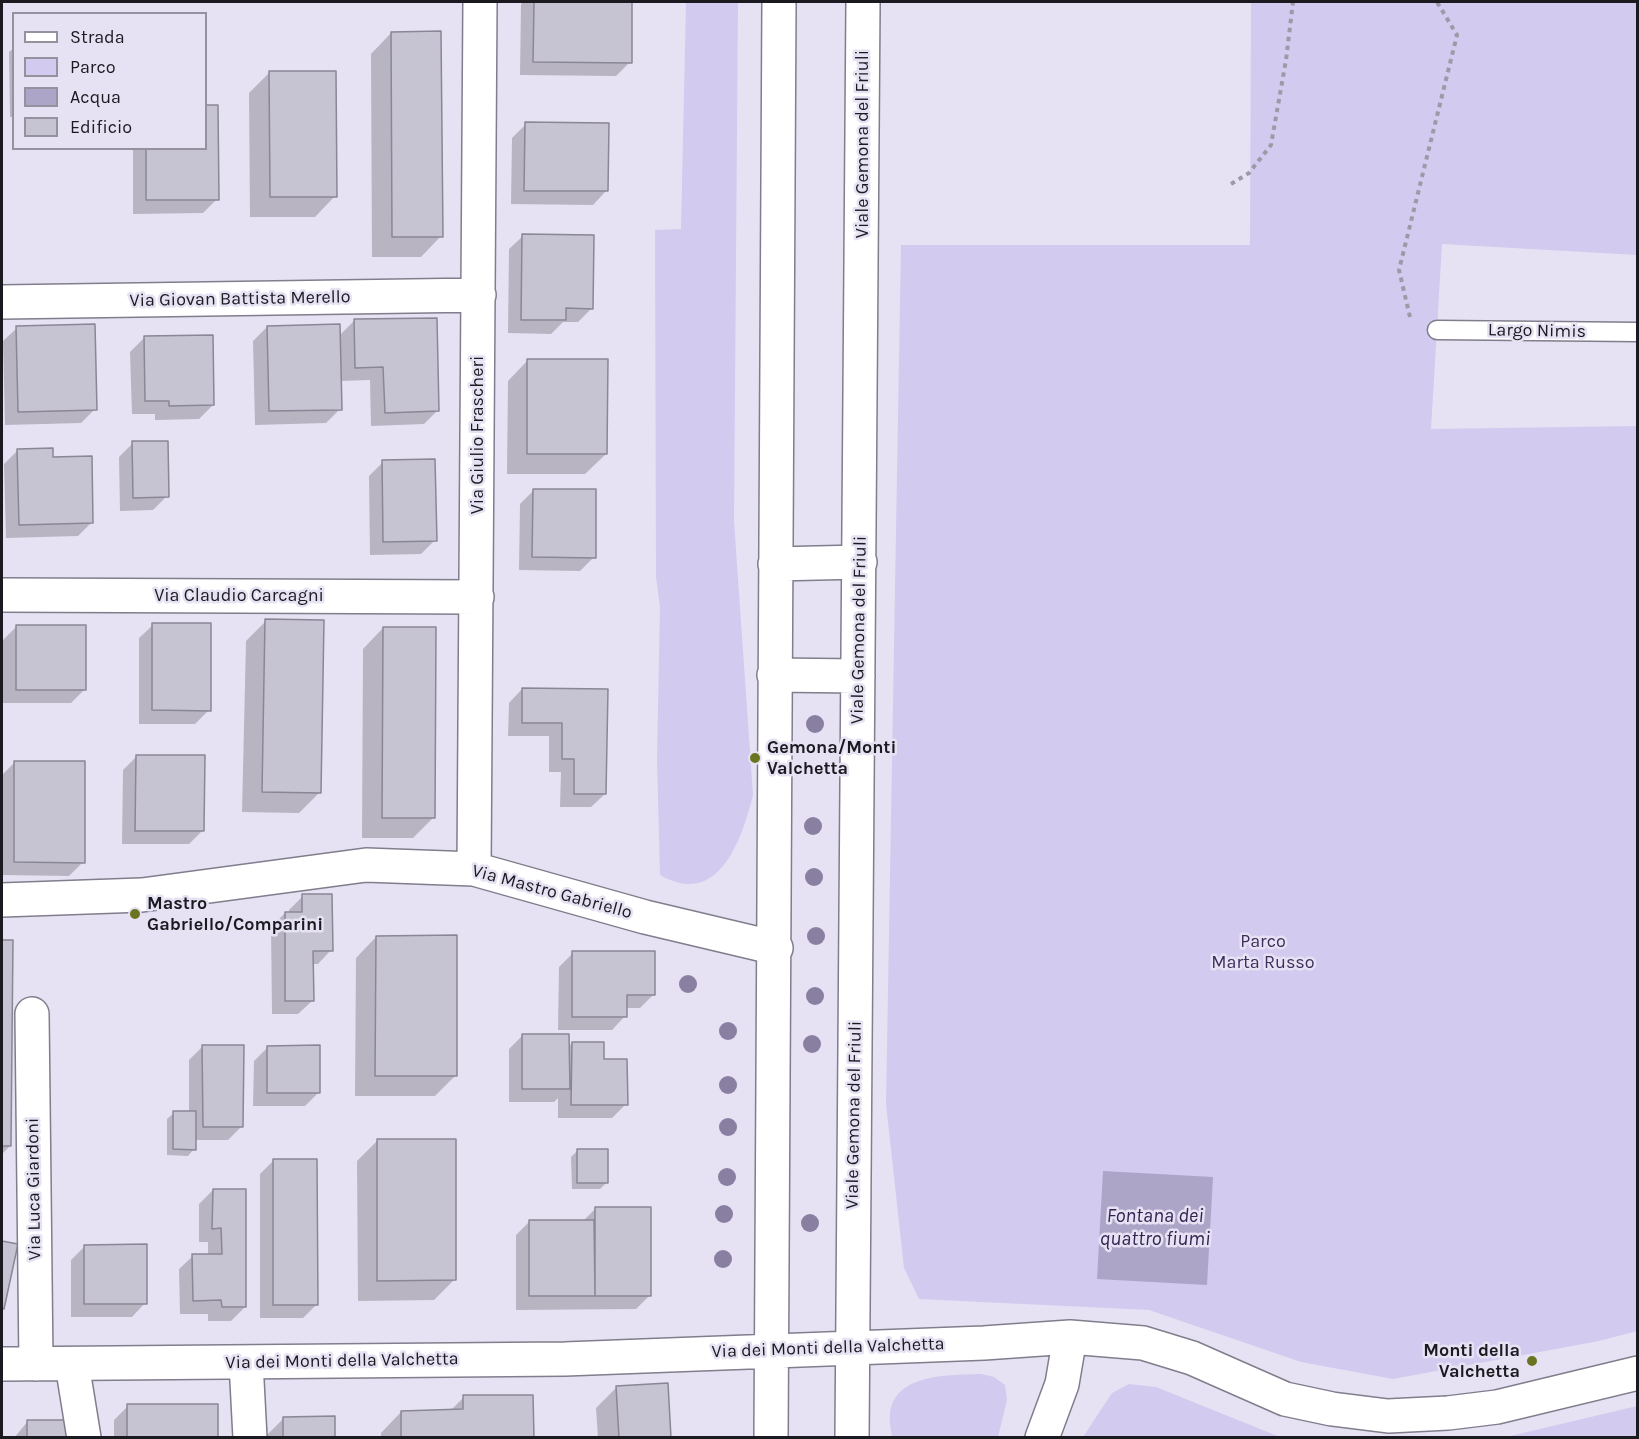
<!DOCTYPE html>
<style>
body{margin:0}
#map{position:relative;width:1639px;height:1439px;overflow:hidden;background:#e6e2f3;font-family:Karla,sans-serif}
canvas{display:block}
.frame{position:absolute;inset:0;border:3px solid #1b1a20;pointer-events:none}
.legend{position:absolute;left:12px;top:12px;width:195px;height:138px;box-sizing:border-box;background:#e6e2f3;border:2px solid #95929f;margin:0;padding:8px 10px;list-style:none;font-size:18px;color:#1b1a20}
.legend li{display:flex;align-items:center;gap:12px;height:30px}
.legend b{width:30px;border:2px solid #95929f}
</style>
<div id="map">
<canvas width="1639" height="1439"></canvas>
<div class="frame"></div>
<ul class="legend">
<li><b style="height:8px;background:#fff"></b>Strada</li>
<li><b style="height:16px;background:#d3caef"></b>Parco</li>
<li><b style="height:16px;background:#ada5c8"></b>Acqua</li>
<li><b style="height:16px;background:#c6c3d3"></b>Edificio</li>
</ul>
</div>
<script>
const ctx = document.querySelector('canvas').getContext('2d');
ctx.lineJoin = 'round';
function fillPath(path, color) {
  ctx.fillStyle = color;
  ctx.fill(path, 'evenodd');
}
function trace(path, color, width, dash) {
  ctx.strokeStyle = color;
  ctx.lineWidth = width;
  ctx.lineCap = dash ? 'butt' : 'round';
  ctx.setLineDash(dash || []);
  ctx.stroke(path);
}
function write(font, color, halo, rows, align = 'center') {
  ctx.font = font + ' Karla,sans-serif';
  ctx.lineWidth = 5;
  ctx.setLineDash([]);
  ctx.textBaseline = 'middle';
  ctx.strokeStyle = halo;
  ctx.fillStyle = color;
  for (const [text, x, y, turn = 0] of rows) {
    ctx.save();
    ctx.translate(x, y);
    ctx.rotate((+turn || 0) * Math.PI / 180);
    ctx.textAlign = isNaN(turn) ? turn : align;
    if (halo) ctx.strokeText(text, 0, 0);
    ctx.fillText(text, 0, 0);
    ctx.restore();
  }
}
const green = new Path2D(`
 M686,2H738L734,521L753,795C742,839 719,909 660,875L657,759L660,607L656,577L655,230L681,229Z
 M1251,2H1637V255L1442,244L1431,429L1637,426V1331L1599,1341L1393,1379L1301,1362L1149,1310L919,1299L904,1268L886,1104L901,245H1250Z
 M981,1374L994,1377L1005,1385L1007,1400L998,1437H892C891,1430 889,1421 890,1414C894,1373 951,1375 981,1374Z
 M1129,1384L1156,1387L1280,1437H1083L1112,1393Z
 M1637,1406V1437H1506Z`);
const water = new Path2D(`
 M1103,1171L1213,1177L1207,1285L1097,1279Z`);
const shadow = new Path2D(`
 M523,2H631L630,62L616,76L520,75L521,4Z
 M391,33L441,236L421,257H372L371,54Z
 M14,48V117H10L9,52Z
 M270,72L335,196L315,217H250L249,93Z
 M206,107H217V199L203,213L133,214V148H206Z
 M526,124L606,191L593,205L511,204L512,138Z
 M523,236L592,308L578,322H563L551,334L508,333L509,249Z
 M354,321L437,411L424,424L371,426L370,380L339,381L340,409L326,423L255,425L253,341L267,327L338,337Z
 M17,328L95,409L81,423L5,425L3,341Z
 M144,338L213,405L199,419L155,420V414H132L130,352Z
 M528,360L606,454L585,474H507L508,381Z
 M133,443L167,496L153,510L120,511L119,457Z
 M18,450L51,458L92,522L78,536L6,538L4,464Z
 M383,462L435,540L421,554L370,555L369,476Z
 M534,490L594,557L580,571L519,570L520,504Z
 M266,621L320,792L299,813L242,812L246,641Z
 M153,625L209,710L195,724H139V638Z
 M17,626L84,690L71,703H3V640Z
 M383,628L433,818L413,838H362L363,649Z
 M522,689L607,690L605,794L591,807H560L561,772H549V736H508L509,703Z
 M137,756L203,830L189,844H122L123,770Z
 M15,762L83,862L69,876L2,875V775Z
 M303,896L331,950L318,964H312V1001L298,1014H272L271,927L285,913H289V910Z
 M376,937L456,1075L435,1096H355L356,958Z
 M2,942H11L10,1146L2,1154Z
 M573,953L654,994L640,1008H625V1016L612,1030H558L559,967Z
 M522,1036L568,1047L572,1043L602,1061L626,1104L612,1118H558V1098L554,1102H509V1049Z
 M203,1046L242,1126L228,1140H194V1149L188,1156L167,1155V1119L174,1113H189V1060Z
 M268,1047L319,1092L305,1106H253L254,1061Z
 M378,1140L454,1280L434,1300L358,1301L357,1161Z
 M578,1150L607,1182L600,1189H572L571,1157Z
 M273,1161L317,1304L303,1318H260V1174Z
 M213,1190L245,1307L231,1321H208V1314H180L179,1269L193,1256H208V1242H199V1204Z
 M595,1209L650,1295L636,1309L516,1310V1235L530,1221H583Z
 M2,1243L16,1245L2,1310Z
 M84,1247L145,1303L132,1317H71V1260Z
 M617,1387L669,1438H598L596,1408Z
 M464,1397L532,1438H381V1433L401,1412L450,1411Z
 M128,1406L216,1438H114V1420Z
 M284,1418L333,1438H264Z
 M28,1421L68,1438H14Z`);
const building = new Path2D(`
 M534,2H632V63L533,62Z
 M441,31L443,237H392L391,32Z
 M269,71H336L337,197H270Z
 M206,105H218L219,200H146V148H206Z
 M525,122L609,123L608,191H524Z
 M522,234L594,235L593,309L566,308V320H521Z
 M437,318L439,411L385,413L383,367L355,368L354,319Z
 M95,324L97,410L18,412L16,326Z
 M340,324L342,410L269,411L267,326Z
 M213,335L214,405L169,406V401H145L144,336Z
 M527,359H608L607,454H527Z
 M132,441H168L169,497L133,498Z
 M53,448V457L92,456L93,523L19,525L17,449Z
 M435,459L437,541L383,542L382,460Z
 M533,489H596V558L532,557Z
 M265,619L324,620L321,793L262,792Z
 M152,623H211V711L152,710Z
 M16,625H86V690H16Z
 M383,627H436L435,818H382Z
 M522,688L608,689L606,794H574V759H562V723H522Z
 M136,755H205L204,831H135Z
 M14,761H85V863L14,862Z
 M302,894H332L333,951H313L314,1001H285V912H302Z
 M457,935V1076H375L376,936Z
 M2,940H13L11,1146H2Z
 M572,951H655V995H627V1017H572Z
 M522,1034H569L570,1089H522Z
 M572,1042H604V1059H627L628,1105H571Z
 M202,1045H244L243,1127H203Z
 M320,1045V1093H267V1046Z
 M173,1111H196V1150L173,1149Z
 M377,1139H456V1280L377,1281Z
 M577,1149H608V1183H577Z
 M273,1159H317L318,1305H273Z
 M213,1189H246V1307H222L221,1300L193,1301L192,1254H222L221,1228L212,1229Z
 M595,1207H651V1296H595Z
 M529,1220H594L595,1296H529Z
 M2,1241L18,1244L4,1309H2Z
 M147,1244V1304H84V1245Z
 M668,1383L671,1438H619L616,1386Z
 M463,1395H533L534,1438H401V1411L463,1409Z
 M127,1404H218V1438H127Z
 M335,1416V1438H283V1417Z
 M27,1420H70V1438H27Z`);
const path = new Path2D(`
 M1231,184L1249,173L1271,145L1286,60L1293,2
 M1410,317L1399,270L1457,35L1437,2`);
const service = new Path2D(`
 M1437,330L1638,332`);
const minor = new Path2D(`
 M2,302L479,295
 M775,564L860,562
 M2,595L477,597
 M774,675L858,676
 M474,869L480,2
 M2,900L142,895L366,865L474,869L645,917L776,948
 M32,1014L36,1364
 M246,1362L250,1438
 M2,1364L565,1359L984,1343L1070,1337L1143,1343L1192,1358L1285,1399L1332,1409L1388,1416L1448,1413L1497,1407L1638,1373
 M72,1364L84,1438
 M771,1438L779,2
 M852,1438L863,2
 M1042,1438L1062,1384L1070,1337`);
const trees = [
 [815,724],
 [813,826],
 [814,877],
 [816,936],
 [688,984],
 [815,996],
 [728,1031],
 [812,1044],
 [728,1085],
 [728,1127],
 [727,1177],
 [724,1214],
 [810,1223],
 [723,1259]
];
const markers = [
 [755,758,6,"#6b751f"],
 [135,914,6,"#6b751f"],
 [1532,1361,6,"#6b751f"]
];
const streetNames = [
 ["Viale Gemona del Friuli",863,144,-90],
 ["Via Giovan Battista Merello",240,299,-1],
 ["Largo Nimis",1537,331,1],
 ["Via Giulio Frascheri",478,435,-90],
 ["Via Claudio Carcagni",239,596],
 ["Viale Gemona del Friuli",859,630,-89],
 ["Via Mastro Gabriello",552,892,15],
 ["Viale Gemona del Friuli",854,1115,-89],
 ["Via Luca Giardoni",34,1189,-91],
 ["Via dei Monti della Valchetta",828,1348,-2],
 ["Via dei Monti della Valchetta",342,1361,-1]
];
const poiNames = [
 ["Gemona/Monti",767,748],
 ["Valchetta",767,769],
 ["Mastro",147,904],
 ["Gabriello/Comparini",147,925],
 ["Monti della",1520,1351,"right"],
 ["Valchetta",1520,1372,"right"]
];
const parkNames = [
 ["Parco",1263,942],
 ["Marta Russo",1263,963]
];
const waterNames = [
 ["Fontana dei",1155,1216],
 ["quattro fiumi",1155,1239]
];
fillPath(green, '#d3caef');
fillPath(water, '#ada5c8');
fillPath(shadow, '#0003');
fillPath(building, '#c6c3d3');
trace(building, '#8a8696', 1.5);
trace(service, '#807d8c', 21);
trace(minor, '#807d8c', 36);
trace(path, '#9d9aa7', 4, [4.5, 4.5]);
trace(service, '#fff', 18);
trace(minor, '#fff', 33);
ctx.fillStyle = '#897fa0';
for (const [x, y] of trees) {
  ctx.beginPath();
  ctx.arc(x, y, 9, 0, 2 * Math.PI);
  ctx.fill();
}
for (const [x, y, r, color] of markers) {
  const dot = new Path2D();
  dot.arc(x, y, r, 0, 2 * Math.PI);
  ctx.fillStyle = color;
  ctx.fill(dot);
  trace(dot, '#e6e2f3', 2);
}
write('18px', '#1b1a20', '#e6e2f3', streetNames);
write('bold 18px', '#1b1a20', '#e6e2f3', poiNames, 'left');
write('18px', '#3d2e5d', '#e6e2f3', parkNames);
write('italic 20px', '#322351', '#e6e2f3', waterNames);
</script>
